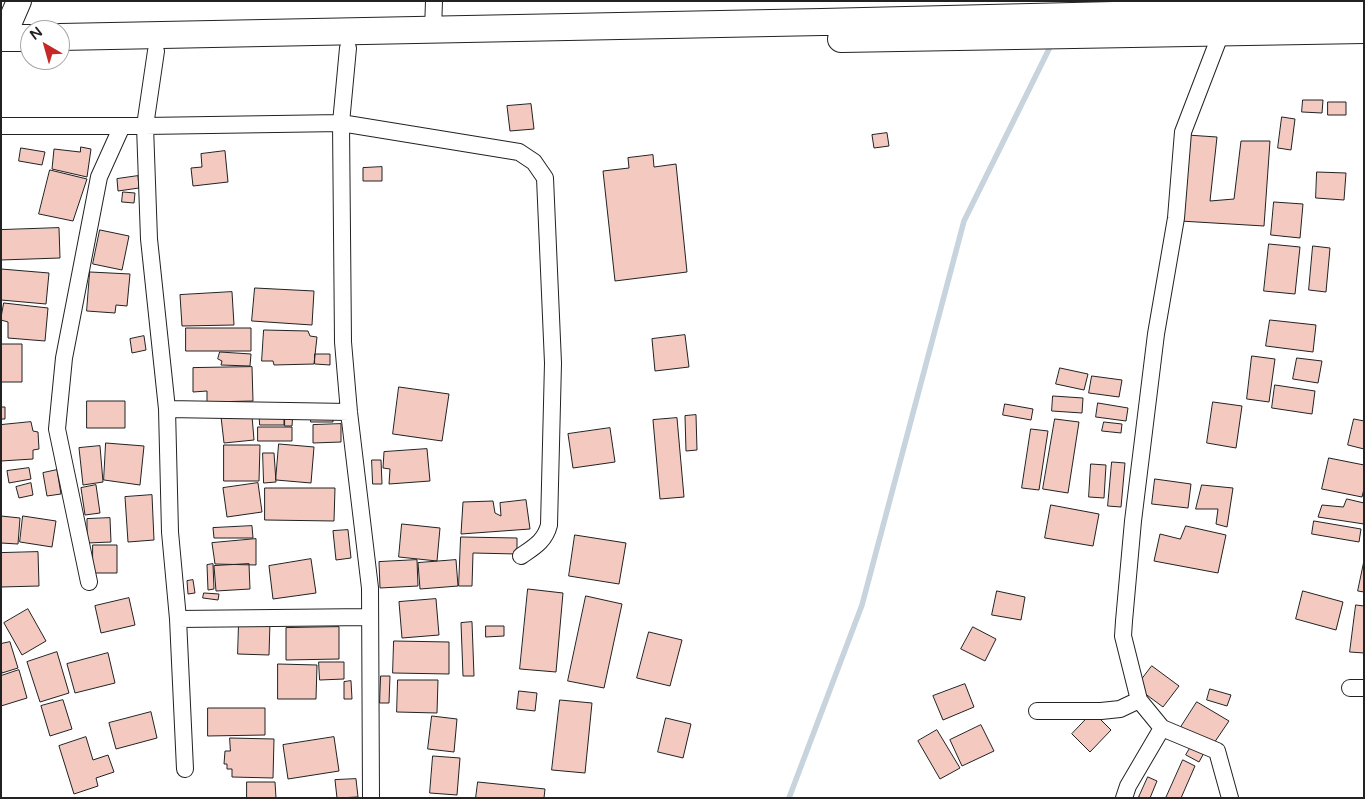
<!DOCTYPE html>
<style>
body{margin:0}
#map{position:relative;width:1365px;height:799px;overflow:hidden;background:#fff;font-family:"Varela Round",sans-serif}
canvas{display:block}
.frame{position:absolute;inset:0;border:2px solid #222;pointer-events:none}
.north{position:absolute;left:20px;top:20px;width:50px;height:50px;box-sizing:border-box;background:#fff;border:1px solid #a7a7a7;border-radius:50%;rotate:322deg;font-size:14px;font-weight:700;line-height:20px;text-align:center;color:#222}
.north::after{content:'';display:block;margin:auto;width:18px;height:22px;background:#c62828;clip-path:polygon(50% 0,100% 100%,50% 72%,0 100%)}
</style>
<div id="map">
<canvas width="1365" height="799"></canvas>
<div class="frame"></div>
<div class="north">N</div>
</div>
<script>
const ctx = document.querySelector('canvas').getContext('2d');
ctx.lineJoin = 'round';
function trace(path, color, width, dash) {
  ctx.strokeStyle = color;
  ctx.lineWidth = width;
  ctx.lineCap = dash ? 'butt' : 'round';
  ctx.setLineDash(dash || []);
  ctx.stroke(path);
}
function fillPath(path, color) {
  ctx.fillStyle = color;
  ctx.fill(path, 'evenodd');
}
const stream = new Path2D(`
 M789,798L862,605L964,221L1052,43`);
const building = new Path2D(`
 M1303,100H1323L1322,113L1302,112Z
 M1328,102H1346V115H1328Z
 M531,104L534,129L510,131L507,106Z
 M1282,117L1295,119L1291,150L1278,148Z
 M887,133L889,146L874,148L872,135Z
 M1187,135L1217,137L1210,201L1234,199L1241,141H1270L1264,226L1180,221Z
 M81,147L91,149L87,177L52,169L54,149L80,152Z
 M21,148L45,152L42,165L19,161Z
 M225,151L228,182L193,186L191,168L202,167L201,154Z
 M653,155L654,167L676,164L687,272L615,281L603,171L629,168L628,158Z
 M382,167V181H363V168Z
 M50,170L87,179L73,221L39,214Z
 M1317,172L1346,173L1344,200L1316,198Z
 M138,176L139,188L118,191L117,179Z
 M123,192L135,193L134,203L122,202Z
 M1274,202L1303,204L1300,238L1271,235Z
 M59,228L60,258L1,260V230Z
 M100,230L129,236L122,270L93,264Z
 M1269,244L1300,247L1295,294L1264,291Z
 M1313,246L1330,248L1326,292L1309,290Z
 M1,269L49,273L46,304L1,300Z
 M90,272L130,274L127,306L116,305L115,313L87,311Z
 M255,288L314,291L312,325L252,321Z
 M232,292L234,325L182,326L180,295Z
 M4,303L48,308L45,341L8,338V322L1,320Z
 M1270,320L1316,325L1313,352L1266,346Z
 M186,328H251V351H186Z
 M264,330L308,331L310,336L317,337L314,364L274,365L273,361H262Z
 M685,335L689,367L655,371L652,339Z
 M144,336L146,350L132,353L130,339Z
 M1,344H22V382H1Z
 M220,352L251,354L250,366L221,365L222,361L218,359Z
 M315,354H330V365L315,364Z
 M1252,356L1275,359L1269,402L1247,399Z
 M1297,358L1322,361L1318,383L1293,379Z
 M252,367L253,401L207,402V391L193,392V368Z
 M1060,368L1088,374L1084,390L1056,384Z
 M1092,376L1122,380L1119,397L1089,393Z
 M1275,385L1315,391L1312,414L1272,408Z
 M399,387L449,394L442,441L393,434Z
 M1053,396L1083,398L1082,413L1052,411Z
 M87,401H125V428H87Z
 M1213,402L1242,406L1236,448L1207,443Z
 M1098,403L1128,408L1126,421L1096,417Z
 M251,404L254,440L224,443L220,408Z
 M1005,404L1033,409L1031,420L1003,415Z
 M259,405L284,407V425H260Z
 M1,407H5V419H1Z
 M285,411H293L292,426H285Z
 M696,415L697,450L686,451L685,416Z
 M311,416H333V422H311Z
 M677,418L684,497L660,499L653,420Z
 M1055,419L1079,422L1068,493L1043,489Z
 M1354,419L1364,421V449L1348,445Z
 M31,422L33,431L38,432L39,449L33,450V459L1,461V425Z
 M1104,422L1122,424L1121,433L1102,431Z
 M341,424V442L313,443V425Z
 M258,427H292V441H258Z
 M610,428L615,462L573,468L568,434Z
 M1031,429L1048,431L1039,490L1022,488Z
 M106,443L144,446L140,485L104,480Z
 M279,444L314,447L311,483L276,480Z
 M224,445H260L259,481H224Z
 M100,446L103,482L83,485L79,448Z
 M427,449L430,481L389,484L390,469L383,468L384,452Z
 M263,453H274L276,482L264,483Z
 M1329,458L1364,465V489L1362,497L1322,489Z
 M372,460H381L382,484H373Z
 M1112,462L1125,463L1121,507L1108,506Z
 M1091,464L1106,465L1104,498L1089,497Z
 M29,468L31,479L9,483L7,471Z
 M57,470L61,494L47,496L43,473Z
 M1155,479L1191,484L1188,508L1152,504Z
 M31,483L33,495L19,498L16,487Z
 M258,483L262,512L227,517L223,488Z
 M96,485L100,513L85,515L81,488Z
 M1202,485L1233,488L1227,527L1216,524L1218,509H1196Z
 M265,488H335L334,521L265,520Z
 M152,495L154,540L128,542L125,497Z
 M1347,499L1364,503V524L1318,517L1322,505L1343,507Z
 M526,500L530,529L461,534L463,502L493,501L495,513L501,516L500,503Z
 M1051,505L1099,514L1093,546L1045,538Z
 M1,516L20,518L18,544L1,543Z
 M23,516L56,521L52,547L20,542Z
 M110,518L111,542L87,543V519Z
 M1314,521L1361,529L1359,542L1312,534Z
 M402,524L440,528L437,561L399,557Z
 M252,526L253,538H214L213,528Z
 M1186,526L1226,535L1218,573L1154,561L1160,534L1180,539Z
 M348,530L351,558L336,560L333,531Z
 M575,535L626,543L619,584L569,576Z
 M461,537L517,538V554L473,553L472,586H459Z
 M256,539V565L215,564L212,543Z
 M93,545H117V573H93Z
 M38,552L39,586L1,587V553Z
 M311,559L316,593L273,599L269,566Z
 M417,560L418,586L380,588L379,562Z
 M456,560L458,586L420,589L418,563Z
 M1364,561V592L1358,591Z
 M213,564L214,589L208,590L207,565Z
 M249,564L250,589L216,591L214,566Z
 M193,580L195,593L188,594L187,581Z
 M528,589L563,593L556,672L520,669Z
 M997,591L1025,597L1021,620L992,615Z
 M1303,591L1343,602L1336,630L1296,619Z
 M204,593L219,594L218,600L203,598Z
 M586,596L622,604L604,688L568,681Z
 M129,598L135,625L101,633L95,606Z
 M436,599L439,635L402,638L399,602Z
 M1356,605L1364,606V653L1350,652Z
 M28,609L46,641L22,655L4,623Z
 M239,622H270L269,655L238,654Z
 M472,622L474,676H463L461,623Z
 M486,626H504V636L486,637Z
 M339,627V659L286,660V628Z
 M973,627L996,639L985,661L961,649Z
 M649,632L682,640L670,686L637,678Z
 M394,641L449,642V674L393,673Z
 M10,642L18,668L2,673L1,669V644Z
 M57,652L69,693L40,702L27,662Z
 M108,653L115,683L75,693L67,664Z
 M319,662H344V679L320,680Z
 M278,664L317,665L316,699H278Z
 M1152,666L1179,686L1163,707L1136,687Z
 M19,670L27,698L1,706V676Z
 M381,676H390L389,703H380Z
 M398,680H438L437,713L397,712Z
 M351,681L352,699H344V682Z
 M965,684L974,707L943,720L933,696Z
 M1210,689L1231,695L1227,706L1207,700Z
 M519,691L537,693L535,711L517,709Z
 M63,700L72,729L50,736L41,706Z
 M560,700L592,703L585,773L552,770Z
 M1197,702L1229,721L1212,746L1181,727Z
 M208,708H265V735L208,736Z
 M151,712L157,738L116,749L109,723Z
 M1093,712L1111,730L1090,752L1072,734Z
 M432,716L457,719L454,752L428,749Z
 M666,718L691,724L683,758L658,752Z
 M981,725L994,751L962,766L950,740Z
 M937,730L960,768L940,779L918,741Z
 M86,737L93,760L108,755L114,772L96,778L98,786L74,794L59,746Z
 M334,737L339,771L288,779L283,745Z
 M230,738L274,739L273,778L232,777V769H227V764H224L225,751H230Z
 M1192,745L1205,751L1199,762L1186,755Z
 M433,756L460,758L457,795L430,793Z
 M1183,760L1195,766L1181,798H1166Z
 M1148,777L1157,781L1150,798H1142L1139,797Z
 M356,779L358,797L337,798L335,780Z
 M247,782H275L276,798H247Z
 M478,782L545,789L544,798H476Z`);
const street = new Path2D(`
 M433,30L434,1
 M348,48L341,123L343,342L349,412L370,588L371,798
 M156,51L145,126L149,239L167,409L170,532L178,619L185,769
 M1,126H145L341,123L519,152L534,162L545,178L553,363L549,525C545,541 534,547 521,556
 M167,409L349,412
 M89,582L57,429L64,358L99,177L122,126
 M178,619L370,617
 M1350,688H1364
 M1037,711H1101L1120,709L1139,700
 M1162,728L1217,751L1230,798
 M1124,798L1128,786L1162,728L1139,700L1123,636L1124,621L1133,521L1156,334L1176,218L1183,132L1221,33`);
const secondary = new Path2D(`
 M3,38L19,1`);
const primary = new Path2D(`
 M60,37L822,22L1364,9
 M1,38H30
 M841,39L1364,30`);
trace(stream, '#c7d3dd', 5.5);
fillPath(building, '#f3c9c0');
trace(building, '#222', 1);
trace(street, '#222', 18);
trace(secondary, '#222', 26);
trace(primary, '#222', 28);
trace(street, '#fff', 16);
trace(secondary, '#fff', 24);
trace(primary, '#fff', 26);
</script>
